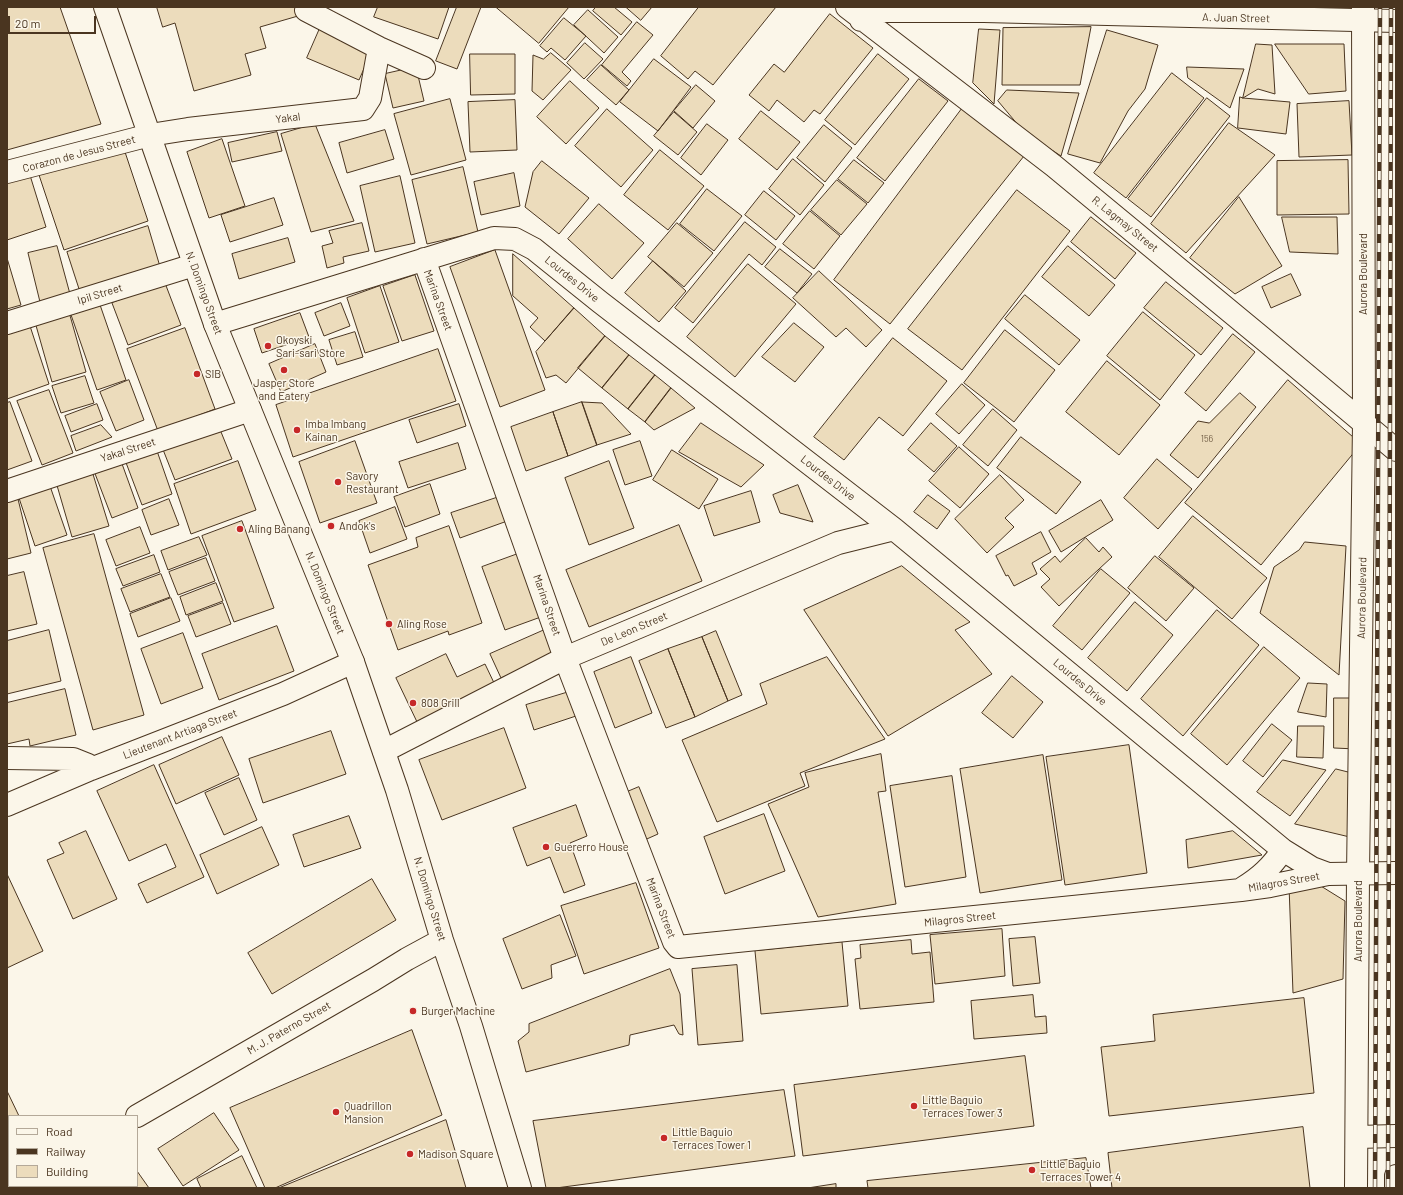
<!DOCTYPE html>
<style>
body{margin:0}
#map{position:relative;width:1403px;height:1195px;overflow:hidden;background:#fbf6e9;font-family:Barlow,sans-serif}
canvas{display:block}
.frame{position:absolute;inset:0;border:8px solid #4a3520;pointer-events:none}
.legend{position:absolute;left:8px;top:1115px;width:130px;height:72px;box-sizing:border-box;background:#fbf6e9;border:1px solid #b4a999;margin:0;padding:5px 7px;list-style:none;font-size:12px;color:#4a3520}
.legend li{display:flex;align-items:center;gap:8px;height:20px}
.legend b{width:20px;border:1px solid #b4a999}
.scale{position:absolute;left:8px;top:16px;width:88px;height:18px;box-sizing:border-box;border:2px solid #4a3520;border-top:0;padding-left:5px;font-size:12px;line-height:14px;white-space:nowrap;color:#4a3520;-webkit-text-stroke:3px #fbf6e9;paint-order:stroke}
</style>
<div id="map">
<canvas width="1403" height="1195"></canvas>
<div class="frame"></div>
<ul class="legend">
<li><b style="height:5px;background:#fbf6e9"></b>Road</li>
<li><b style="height:5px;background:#4a3520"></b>Railway</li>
<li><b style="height:11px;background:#ecdcbc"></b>Building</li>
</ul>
<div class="scale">20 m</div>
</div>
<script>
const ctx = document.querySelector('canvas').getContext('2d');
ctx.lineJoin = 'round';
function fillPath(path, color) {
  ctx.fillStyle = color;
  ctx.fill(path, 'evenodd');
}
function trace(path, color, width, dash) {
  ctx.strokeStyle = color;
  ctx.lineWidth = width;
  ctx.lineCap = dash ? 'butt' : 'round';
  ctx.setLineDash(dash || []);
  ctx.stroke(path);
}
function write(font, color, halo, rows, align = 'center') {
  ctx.font = font + ' Barlow,sans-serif';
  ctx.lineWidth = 3;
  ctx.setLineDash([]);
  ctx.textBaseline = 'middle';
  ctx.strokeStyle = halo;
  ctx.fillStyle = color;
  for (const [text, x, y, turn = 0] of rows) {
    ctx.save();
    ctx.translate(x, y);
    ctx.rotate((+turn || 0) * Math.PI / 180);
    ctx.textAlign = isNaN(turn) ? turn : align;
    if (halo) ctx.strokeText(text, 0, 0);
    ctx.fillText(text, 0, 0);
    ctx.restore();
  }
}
const building = new Path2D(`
 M7,7H60L101,124L7,150Z
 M157,7H295L298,16L260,27L266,48L245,54L251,75L194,91L175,23L163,27Z
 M378,7H449L438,39L374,17Z
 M457,7H481L457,69L436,61Z
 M496,7H569L539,43Z
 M596,7H614L632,22L621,35L593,11Z
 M626,7H652L641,20Z
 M699,7H776L713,85L695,71L688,79L661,56Z
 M588,10L618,37L604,53L574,25Z
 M830,14L873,48L820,114L814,110L804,122L777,100L769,111L749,95L774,64L784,72Z
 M564,18L586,36L565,60L551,48L547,52L540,46Z
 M637,22L653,35L622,72L631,81L627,86L602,65Z
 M321,26L373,48L359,80L307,58Z
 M1091,27L1080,85H1002L1003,28Z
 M979,29L1000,30L994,104L973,83Z
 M1107,30L1158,45L1145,89L1128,111L1100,163L1068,154Z
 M585,43L603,59L584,79L567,63Z
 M1256,44L1272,45L1275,94L1258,89L1243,98Z
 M1275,44H1344L1346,91L1309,94Z
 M551,53L571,70L543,100L532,91L533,55L543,59Z
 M470,54H515V94L471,95Z
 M878,54L909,79L855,145L825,120Z
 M654,59L691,87L658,131L620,102Z
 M601,65L629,90L616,105L587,80Z
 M416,67L424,101L393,108L385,74Z
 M1187,67L1244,69L1230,108L1188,78Z
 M1172,73L1204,98L1126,198L1094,173Z
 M919,79L948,101L885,181L857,158Z
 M570,81L599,108L566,144L537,117Z
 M696,85L715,101L693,128L674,111Z
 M1007,90L1079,93L1061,156L1024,132L998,101Z
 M1240,97L1243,98L1290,102L1286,134L1238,128Z
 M1207,98L1230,116L1151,217L1128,199Z
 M450,99L466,160L411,175L394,114Z
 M515,100L517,150L470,152L468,102Z
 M1349,101L1352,155L1299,157L1297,104Z
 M967,102L1028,151L890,324L834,280Z
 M607,109L653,150L621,187L575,146Z
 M761,111L800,142L777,170L739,139Z
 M674,112L697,132L678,155L654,136Z
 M1229,123L1275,155L1186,253L1151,224Z
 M315,124L354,221L311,232L281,134Z
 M707,124L728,140L701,175L681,158Z
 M824,125L852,148L825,182L797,158Z
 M385,130L394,159L347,173L339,143Z
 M277,132L282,151L232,162L228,143Z
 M222,139L245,206L209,218L187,152Z
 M123,146L148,221L64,250L39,175Z
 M660,150L704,186L668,230L624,195Z
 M793,159L824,185L800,215L769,189Z
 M854,160L884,183L868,203L838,179Z
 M1348,160L1349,214L1277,215V161Z
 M542,161L589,198L559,234L525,207L533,172Z
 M463,167L478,232L427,244L412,180Z
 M29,172L46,227L7,240V179Z
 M514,173L520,206L481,215L474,182Z
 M400,176L415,243L375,252L360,186Z
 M837,180L867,204L841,235L811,210Z
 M707,189L742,216L714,251L680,224Z
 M1017,190L1070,231L962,370L908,329Z
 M764,191L795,216L776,240L745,215Z
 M1239,197L1282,266L1235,294L1190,258Z
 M274,198L283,225L230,242L221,215Z
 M599,204L644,243L612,279L568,239Z
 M810,211L840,236L814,269L783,244Z
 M1091,217L1136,253L1115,279L1071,242Z
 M1282,217H1337L1338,254L1290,252Z
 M745,222L776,247L762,265L749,254L693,323L675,308Z
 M362,223L369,251L343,257L344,263L327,268L322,246L333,243L329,231Z
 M677,223L713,253L684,287L648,257Z
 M148,226L161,270L81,295L67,252Z
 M288,238L295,262L239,279L232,254Z
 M57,246L70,294L40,302L28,253Z
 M1068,246L1115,285L1089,316L1042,277Z
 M780,249L812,274L797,293L765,267Z
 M495,250L545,390L500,407L450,267Z
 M513,254L574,308L545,341L530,327L538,318L513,296Z
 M7,258L21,305L7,309Z
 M653,261L686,291L659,322L625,293Z
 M748,264L796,304L735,377L687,337Z
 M819,271L882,330L866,347L846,328L836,337L793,298Z
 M1291,274L1301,295L1271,308L1262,287Z
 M415,275L434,331L402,341L383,286Z
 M1166,282L1223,328L1201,355L1144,308Z
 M165,283L181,325L128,345L112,303Z
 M380,286L399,342L365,353L347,298Z
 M1025,295L1080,340L1059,365L1005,319Z
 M98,299L126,380L97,390L69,309Z
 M341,303L350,326L324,336L315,313Z
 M574,308L605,336L566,383L556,375L546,378L536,352Z
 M69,312L86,372L52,382L35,322Z
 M1143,312L1195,355L1160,400L1107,356Z
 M300,313L309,337L262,353L254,329Z
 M794,323L824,347L795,382L762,357Z
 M30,326L49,384L7,399V333Z
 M185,328L215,409L158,431L127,349Z
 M1005,330L1055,370L1014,422L964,383Z
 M355,332L363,357L337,365L329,340Z
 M1233,334L1255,352L1206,411L1185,393Z
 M605,336L629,355L602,388L578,368Z
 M893,338L947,381L903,436L879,417L844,460L814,437Z
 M315,344L326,372L281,392L269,364Z
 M438,349L456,401L293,457L276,405Z
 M629,355L655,375L628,409L602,388Z
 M1107,361L1160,405L1119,455L1066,412Z
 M655,375L671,388L645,422L628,409Z
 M85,376L94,403L61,413L52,386Z
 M129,380L144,420L116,431L100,392Z
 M1288,380L1361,444L1261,565L1185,503Z
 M962,384L985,405L959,434L936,414Z
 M671,388L695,408L654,430L645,422Z
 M49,390L73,453L42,465L17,401Z
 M1240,393L1256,407L1198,478L1170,455L1198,421L1209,423Z
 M10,402L32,461L7,470V403Z
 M582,402L597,445L568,456L553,412Z
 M582,402L602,403L631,434L597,445Z
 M97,404L103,420L71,432L65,416Z
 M459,404L466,426L417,443L409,420Z
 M993,409L1017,430L988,466L963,445Z
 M553,412L568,456L526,471L511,427Z
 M701,423L764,465L741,487L679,452Z
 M931,423L957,446L934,472L908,450Z
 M101,425L112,437L76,451L71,436Z
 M219,427L232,459L175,480L162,447Z
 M1021,437L1081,482L1056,514L997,468Z
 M355,441L377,503L320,523L299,462Z
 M640,441L652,476L625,485L613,450Z
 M458,443L466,469L408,488L399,462Z
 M959,447L989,474L960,508L929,481Z
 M156,448L172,494L142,505L125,460Z
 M672,450L718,479L699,509L653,480Z
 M1157,459L1192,489L1158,529L1124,498Z
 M121,461L138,508L112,518L94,471Z
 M238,461L256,510L191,534L174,484Z
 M609,461L634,528L589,545L565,478Z
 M92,471L109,526L72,537L56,482Z
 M1000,475L1024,500L1005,518L1014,527L987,553L955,519Z
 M430,484L440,514L405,527L394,497Z
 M798,485L813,522L780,513L773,495Z
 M50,486L67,535L35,546L19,498Z
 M751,491L760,522L714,536L704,506Z
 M928,495L950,511L937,529L914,512Z
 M502,496L510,520L460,538L451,513Z
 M18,499L31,553L7,559V502Z
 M169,499L179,525L151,535L142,510Z
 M1101,500L1113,520L1061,552L1049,531Z
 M395,507L407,539L370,553L359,521Z
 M1193,516L1267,578L1232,619L1159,557Z
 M242,521L274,608L234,622L202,536Z
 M679,525L702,581L589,627L566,570Z
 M449,526L482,623L449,635L448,631L398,650L368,565L418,547L416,538Z
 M140,527L150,553L116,566L106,540Z
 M1041,532L1051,552L1032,563L1037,574L1014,586L1008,575L1006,576L996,556Z
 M94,534L144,715L93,730L43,548Z
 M199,537L207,555L168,570L161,551Z
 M1086,538L1099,552L1103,547L1112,557L1059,606L1041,587L1050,579L1040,569L1055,556L1060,562Z
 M1305,542L1346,546L1339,675L1260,613L1274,567L1299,550Z
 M526,551L549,614L505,630L482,567Z
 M154,555L160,572L123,586L116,569Z
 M1155,556L1194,588L1166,621L1128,588Z
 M206,558L215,581L178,595L169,572Z
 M902,566L970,622L955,630L992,674L888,736L804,610Z
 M1101,569L1130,593L1082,650L1053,626Z
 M24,572L37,624L7,631V576Z
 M161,574L170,597L130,612L121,589Z
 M216,583L223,601L186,615L180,597Z
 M171,598L180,621L138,637L130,614Z
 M1135,602L1173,635L1127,691L1088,658Z
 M223,603L231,624L196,637L188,616Z
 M1217,610L1259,645L1183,736L1141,699Z
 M277,626L294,671L219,700L202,654Z
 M549,628L560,652L501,678L490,654Z
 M49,630L61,681L7,694V641Z
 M716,631L742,695L728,701L702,637Z
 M183,633L203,688L161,704L141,649Z
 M702,637L728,701L695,717L668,649Z
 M1264,647L1300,678L1227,765L1191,734Z
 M668,649L695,717L666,728L639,661Z
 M446,654L457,677L485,664L496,687L418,724L396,678Z
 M631,657L652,713L615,728L594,672Z
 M827,657L885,739L800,773L805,786L717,822L682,740L767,704L760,684Z
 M1012,676L1043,702L1013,738L982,713Z
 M1308,683L1327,684L1326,717L1298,712Z
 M65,689L76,735L30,746L29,739L7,744V703Z
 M569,692L576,716L534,730L526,705Z
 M1334,698H1356V749L1334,748Z
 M1272,724L1292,740L1263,777L1243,761Z
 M1298,726H1324L1323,758L1297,757Z
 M504,728L526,788L442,820L419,760Z
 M331,731L346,774L263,803L249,759Z
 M222,737L239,775L176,804L159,765Z
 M1129,745L1147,873L1065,885L1046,757Z
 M881,754L886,791L878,792L896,904L818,917L768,804L809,787L805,773Z
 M1043,755L1062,880L980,893L960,769Z
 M1283,760L1326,770L1290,816L1257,792Z
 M154,765L204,877L147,903L138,884L176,867L166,844L129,861L97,791Z
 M1336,769L1356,774L1354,838L1295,824Z
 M952,776L966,877L905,887L890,786Z
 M239,778L257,820L224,835L205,793Z
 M639,787L658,834L640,842L620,795Z
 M576,805L587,836L570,843L585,885L564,893L550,857L527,866L513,828Z
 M764,814L785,871L725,894L704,837Z
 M349,816L361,848L304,867L293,835Z
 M262,827L279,865L217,894L200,855Z
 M86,831L117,899L73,919L47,860L64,853L59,843Z
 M1233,831L1262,855L1188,868L1186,840Z
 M7,874L43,951L7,968Z
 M372,879L396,920L272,994L248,953Z
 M636,883L659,948L584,974L561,906Z
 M1316,883L1345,901L1343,979L1293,993L1289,886Z
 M560,915L576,956L551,965L552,978L522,989L503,939Z
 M1002,929L1005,976L935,984L930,935Z
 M1035,937L1040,983L1013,986L1009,939Z
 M911,940L912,954L930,952L934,1002L860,1009L855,959L861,958L860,945Z
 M842,942L848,1006L761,1014L755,951Z
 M737,965L743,1041L698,1045L692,969Z
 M670,969L680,994L683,1035L679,1034L674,1025L630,1035L629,1045L526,1072L518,1041L529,1032V1024Z
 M1033,995L1035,1017L1046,1016L1047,1033L974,1039L971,1001Z
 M1304,998L1314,1093L1109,1116L1101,1047L1155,1041L1153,1015Z
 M412,1030L442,1115L275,1188H265L230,1108Z
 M1025,1056L1034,1126L803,1156L794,1085Z
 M784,1090L795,1156L556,1188H546L533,1121Z
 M7,1091L19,1116H9V1147L7,1148Z
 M214,1113L239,1150L183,1186L158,1149Z
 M446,1120L466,1188H279Z
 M1303,1127L1310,1188H1112L1108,1153Z
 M242,1156L257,1188H201L197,1179Z
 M1086,1158L1091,1188H868L867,1181Z
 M137,1171L149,1188H90L88,1186H137Z
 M836,1184V1188H808Z
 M57,1186H75L77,1188H55Z`);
const minor = new Path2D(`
 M847,7L1054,166L1261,337L1396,450
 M306,10L379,48L424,68
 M861,20L875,12L884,11H984L1396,21
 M7,172L150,135L188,129L363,109L370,98L379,48
 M424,259L565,658L674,942L678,947L1241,890L1270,886L1328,874
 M7,323L194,265
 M215,324L494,238L515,239L534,249L600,302L894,529L1283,850L1312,868L1328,874L1396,873
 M7,491L250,410
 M384,751L565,658L838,543L894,529
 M7,758L73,759L88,765L91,769
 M7,805L91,769L283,694L353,662
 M1243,888C1261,877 1271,867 1283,850`);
const major = new Path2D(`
 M105,7L215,324L353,662L397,790L442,940L471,1026L520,1188
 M137,1116L373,980L407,959L442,940
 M1357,1137L1396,1136
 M15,1188L18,1186
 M1356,1188L1358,874L1364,424L1363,7
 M1396,1188V1176`);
const rail = new Path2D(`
 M1375,1188L1380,7
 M1388,1188L1391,7`);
const markers = [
 [268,346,4,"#c62828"],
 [284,370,4,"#c62828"],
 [197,374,4,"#c62828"],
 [297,430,4,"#c62828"],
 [338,482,4,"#c62828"],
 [331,526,4,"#c62828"],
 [240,529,4,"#c62828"],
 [389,624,4,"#c62828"],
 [413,703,4,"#c62828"],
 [546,847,4,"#c62828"],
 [413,1011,4,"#c62828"],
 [914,1106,4,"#c62828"],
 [336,1112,4,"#c62828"],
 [664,1138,4,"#c62828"],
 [410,1154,4,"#c62828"],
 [1032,1170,4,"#c62828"]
];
const numberNames = [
 ["156",1207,439]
];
const streetNames = [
 ["A. Juan Street",1236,18,1],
 ["Yakal",288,118,-7],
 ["Corazon de Jesus Street",79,154,-15],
 ["R. Lagmay Street",1125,224,39],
 ["Aurora Boulevard",1363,274,-90],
 ["Lourdes Drive",572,279,39],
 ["N. Domingo Street",204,293,70],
 ["Ipil Street",100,294,-17],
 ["Marina Street",438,300,70],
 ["Yakal Street",128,450,-18],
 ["Lourdes Drive",828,478,38],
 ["N. Domingo Street",325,593,68],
 ["Aurora Boulevard",1362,598,-89],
 ["Marina Street",547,605,71],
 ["De Leon Street",634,629,-23],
 ["Lourdes Drive",1080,682,40],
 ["Lieutenant Artiaga Street",180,734,-21],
 ["Milagros Street",1284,882,-10],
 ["N. Domingo Street",430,899,73],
 ["Marina Street",661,908,69],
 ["Milagros Street",960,919,-6],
 ["Aurora Boulevard",1358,921,-90],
 ["M. J. Paterno Street",289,1028,-30]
];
const poiNames = [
 ["Okoyski",276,340],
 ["Sari-sari Store",276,353],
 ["SIB",205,374],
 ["Jasper Store",284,383,"center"],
 ["and Eatery",284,396,"center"],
 ["Imba Imbang",305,424],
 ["Kainan",305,437],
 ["Savory",346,476],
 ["Restaurant",346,489],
 ["Andok's",339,526],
 ["Aling Banang",248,529],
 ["Aling Rose",397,624],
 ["808 Grill",421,703],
 ["Guererro House",554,847],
 ["Burger Machine",421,1011],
 ["Little Baguio",922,1100],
 ["Terraces Tower 3",922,1113],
 ["Quadrillon",344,1106],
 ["Mansion",344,1119],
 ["Little Baguio",672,1132],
 ["Terraces Tower 1",672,1145],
 ["Madison Square",418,1154],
 ["Little Baguio",1040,1164],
 ["Terraces Tower 4",1040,1177]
];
fillPath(building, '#ecdcbc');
trace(building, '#4a3520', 1);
trace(minor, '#4a3520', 24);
trace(major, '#4a3520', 24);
trace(minor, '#fbf6e9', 22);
trace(major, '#fbf6e9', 22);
trace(rail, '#4a3520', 4.5);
trace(rail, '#fbf6e9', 3, [9]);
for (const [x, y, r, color] of markers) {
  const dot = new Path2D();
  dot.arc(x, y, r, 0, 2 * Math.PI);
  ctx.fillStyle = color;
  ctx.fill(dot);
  trace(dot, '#fbf6e9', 1.5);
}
write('9px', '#725f47', null, numberNames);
write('11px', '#4a3520', '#fbf6e9', streetNames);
write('11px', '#4a3520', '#fbf6e9', poiNames, 'left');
</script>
